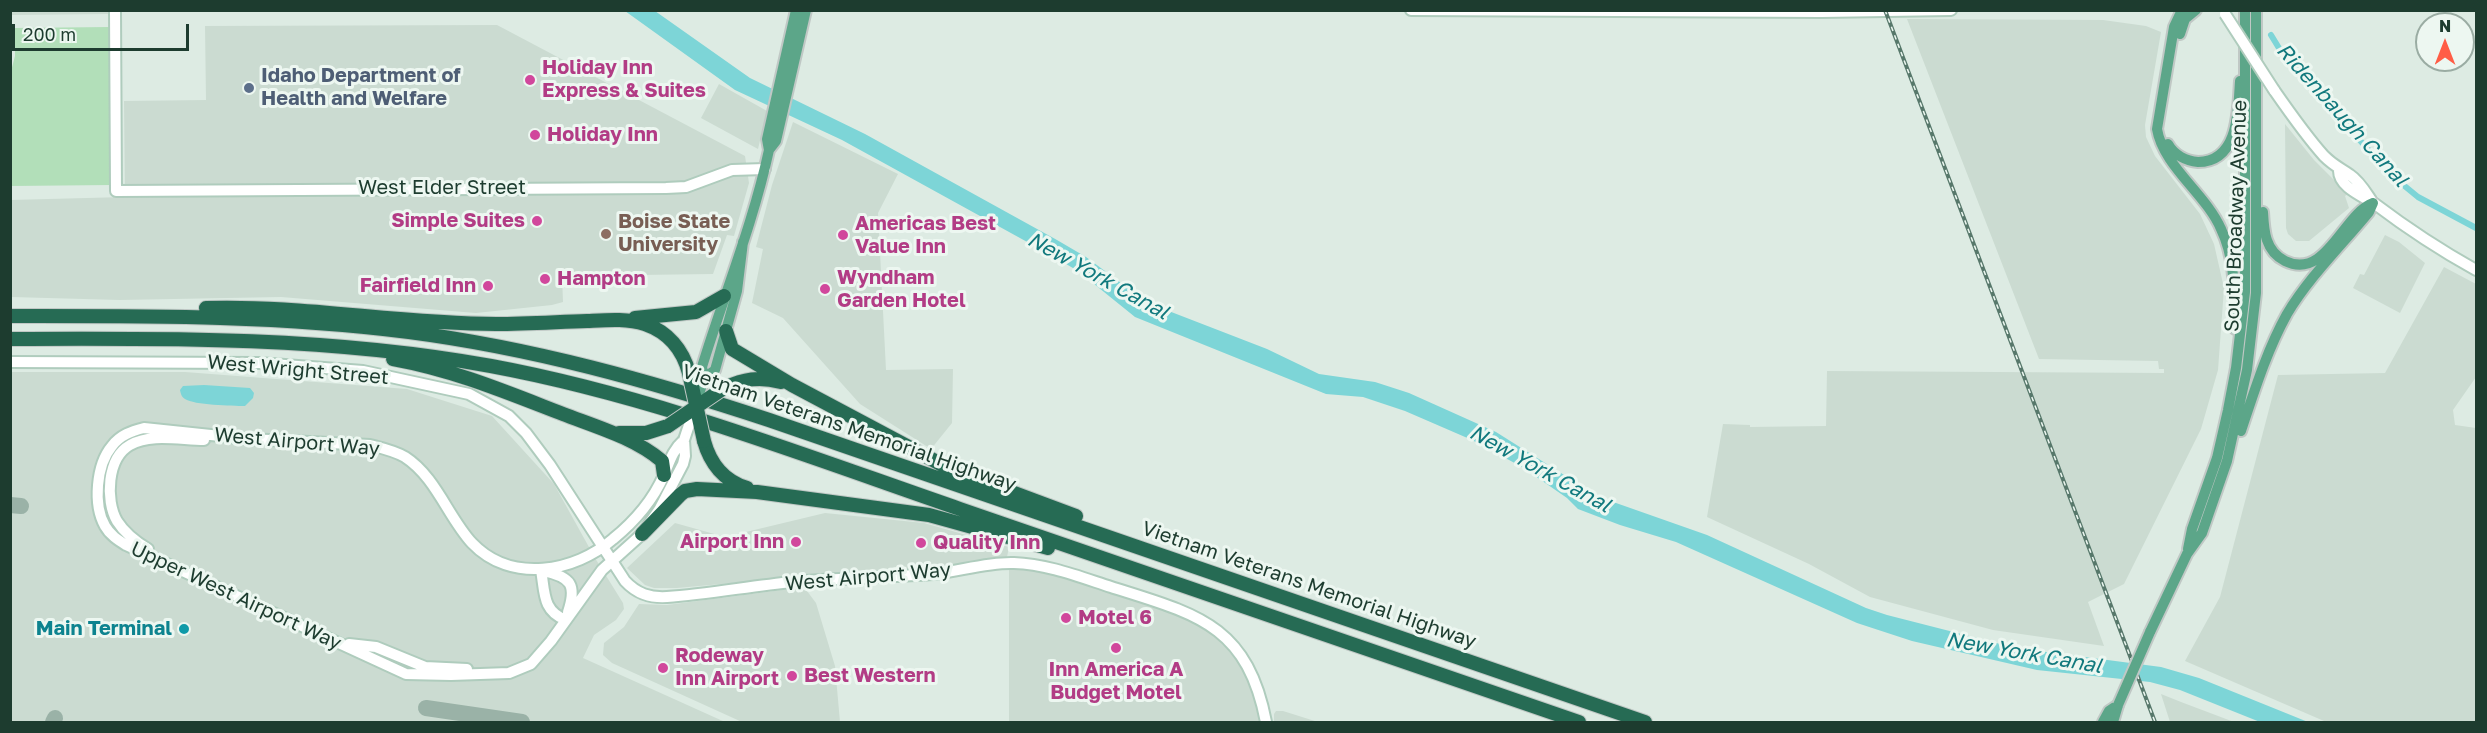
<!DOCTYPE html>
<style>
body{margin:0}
#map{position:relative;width:2487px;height:733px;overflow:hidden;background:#ddebe3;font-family:"Golos Text",sans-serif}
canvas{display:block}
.frame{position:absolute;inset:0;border:12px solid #1d3c2f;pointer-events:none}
.north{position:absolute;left:2415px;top:12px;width:60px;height:60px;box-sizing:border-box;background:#edf7f1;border:2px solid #9aaca3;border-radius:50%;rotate:0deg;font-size:16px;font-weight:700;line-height:24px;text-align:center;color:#1d3c2f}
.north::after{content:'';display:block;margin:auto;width:21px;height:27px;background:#ff5d46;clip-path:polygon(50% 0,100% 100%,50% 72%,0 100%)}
.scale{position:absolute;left:12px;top:24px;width:177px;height:27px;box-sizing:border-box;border:3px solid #1d3c2f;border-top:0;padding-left:8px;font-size:18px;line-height:21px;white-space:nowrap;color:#1d3c2f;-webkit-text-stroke:4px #edf7f1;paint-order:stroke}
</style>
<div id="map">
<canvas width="2487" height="733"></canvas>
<div class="frame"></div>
<div class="north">N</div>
<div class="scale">200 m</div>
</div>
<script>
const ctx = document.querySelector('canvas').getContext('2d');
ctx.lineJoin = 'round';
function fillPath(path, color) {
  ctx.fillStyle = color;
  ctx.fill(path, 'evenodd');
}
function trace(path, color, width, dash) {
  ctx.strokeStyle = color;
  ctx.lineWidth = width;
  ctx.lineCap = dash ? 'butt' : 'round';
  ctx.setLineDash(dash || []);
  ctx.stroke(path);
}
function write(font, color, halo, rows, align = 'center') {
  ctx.font = font + ' "Golos Text",sans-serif';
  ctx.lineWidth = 6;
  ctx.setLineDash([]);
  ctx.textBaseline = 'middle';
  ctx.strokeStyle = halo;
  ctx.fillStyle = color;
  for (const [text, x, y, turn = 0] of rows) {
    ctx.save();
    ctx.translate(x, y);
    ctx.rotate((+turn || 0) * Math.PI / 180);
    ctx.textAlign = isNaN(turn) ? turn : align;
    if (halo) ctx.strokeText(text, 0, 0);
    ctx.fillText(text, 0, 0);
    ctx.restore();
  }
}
const built = new Path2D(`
 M108,10V14L10,15L11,10Z
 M1907,19L2103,20L2146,26L2161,32L2145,125L2146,137L2155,156L2200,214L2214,244L2224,288L2218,370L2201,429L2124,584L2088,602L2104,646L1993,630L1870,597L1809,564L1707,517L1723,424L1750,425V427L1826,426L1827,371L2164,373V369H2159L2158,361L2039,359Z
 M497,25L745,156L749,183L734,236L727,235L713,274L562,276L563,302L552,305L476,313L281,297L120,300L11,297L10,200L125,197L124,101L206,100L205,26Z
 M719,84L767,111L758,149L701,118Z
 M793,122L898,174L878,213L886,370L953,369L952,423L931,449L860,404L783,318L752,303L763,249L756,247L772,185Z
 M2285,124L2314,160L2348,194L2345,196L2349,208L2309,241H2296L2288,234L2286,228Z
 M2385,235L2399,242L2425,263L2400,313L2353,288L2360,274L2364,275Z
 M2444,267L2476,284V377L2453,410L2455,425L2476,428V722L2324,721L2185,661L2220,597L2278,375L2385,373Z
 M10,372H185L407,389L492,416L554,484L595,558L623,603L624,609L616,620L594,635L583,658L725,722H11Z
 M825,513L924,523L1009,547L1007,557L925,569L877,570L677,588H654L645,585L627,568L675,523L725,537Z
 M1013,568L1042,571L1164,610L1202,626L1219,638L1238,660L1249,678L1257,700L1261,722H1009V569Z
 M797,588L807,591L816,603L835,666L840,722H742L612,663L603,655L604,643L624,627L639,604L667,605Z
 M2161,694L2181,702L2234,722H2170Z
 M1276,711H1283L1318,722H1274V714Z`);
const green = new Path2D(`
 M109,27L112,185L11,186L10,75L15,56V28Z`);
const water = new Path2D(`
 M625,11H655L750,78L865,134L1057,240L1086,257L1148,303L1267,349L1319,374L1375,382L1409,393L1496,432L1599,497L1707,535L1866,608L1887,615L2016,648L2161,667L2199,678L2308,722H2260L2180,690L2150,682L2037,670L1912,641L1857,623L1676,542L1620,525L1578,509L1567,498L1522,467L1472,440L1405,411L1363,397L1326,394L1135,317L1078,271L1049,254L842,140L735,90Z
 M204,385L250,388L254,393L253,398L245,406C232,406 194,405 185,399C181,396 181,394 180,390L183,386Z`);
const canal = new Path2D(`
 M2271,35L2282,53L2390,174L2418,197L2476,228`);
const taxiway = new Path2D(`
 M10,505L21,506
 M426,708L522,722
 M53,722L55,718`);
const secondary = new Path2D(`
 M115,10L116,191L666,188L686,187L732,170L765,169
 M1411,10L1821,12L1951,10
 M2274,90C2290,113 2306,136 2324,156C2334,166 2340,168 2350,175C2359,181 2365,191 2371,200
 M2339,171C2339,187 2363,196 2375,204C2408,229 2440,250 2476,270
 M10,362L259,363L363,371L469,394L509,416L526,433L550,465L625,581C637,594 650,598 667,597C709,594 751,586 793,582C840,578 887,577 934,574C961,571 987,562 1014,563C1047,564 1080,577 1111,587C1196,614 1247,624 1266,722
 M144,428L249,439L370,445C382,448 395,451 405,457C436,477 448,517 472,543C511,584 575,572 613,539C634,522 653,500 664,475C670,461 672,451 684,440L685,456L683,464L659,510L642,534L602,570L551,641L531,664L509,673L451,675L406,674L126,545C118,540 110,535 105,526C93,505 96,465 112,446C120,435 132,431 144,428Z
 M148,549C136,542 124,532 117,521C105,500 107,458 130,445C150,433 181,440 204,440
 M541,570C545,592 542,611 566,620
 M544,571C571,577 577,585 568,612
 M349,644L376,647L425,667L467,669`);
const primary = new Path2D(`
 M2182,10L2174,27L2157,129C2163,166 2206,194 2221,229C2236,260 2234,295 2235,329
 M2180,34L2185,19L2196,10
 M2168,144C2174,155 2186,161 2198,162C2239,162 2238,110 2240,81
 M769,150L767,139L796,10
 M2263,212C2264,231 2265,251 2285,261C2326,281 2343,214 2373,203
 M743,242L737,291L715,370L704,378L702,367C724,295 753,224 769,150L776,141L806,10
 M2241,431C2254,392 2267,350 2287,314C2309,277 2342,245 2369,212L2373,203
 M2188,549L2192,529L2217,458L2228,410L2236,368L2245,292V10
 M2150,632L2187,554L2202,533L2227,461L2247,370L2256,293V10
 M2103,722L2109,711L2118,705
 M2113,722L2118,705`);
const highway = new Path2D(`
 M206,308C303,305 399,324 496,324C526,324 556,322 587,321C606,320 627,318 645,324C668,332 683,350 689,373
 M10,316C144,316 276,315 409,332C532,348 651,381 769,420L1645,722
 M635,318L696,312L724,296
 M726,331L732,349L792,385L950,469L1076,516
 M10,339C172,338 332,337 491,366C653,396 806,456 960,509C1166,580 1372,652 1579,722
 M393,359C454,370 506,392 563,414C597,427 635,438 662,461L664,475
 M724,388C744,379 759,376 781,382
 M619,433H646L668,426
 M704,441C710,463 724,481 747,488
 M642,534L680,495L685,491L697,489L757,492L929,515L1048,548`);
const rail = new Path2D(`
 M1885,10L2155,722`);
const secondaryBridge = new Path2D(`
 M2225,14L2274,90
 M684,440L695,407`);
const primaryBridge = new Path2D(`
 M696,404L704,378
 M2118,705L2150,632`);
const highwayBridge = new Path2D(`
 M689,373L704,441
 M668,426L724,388`);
const markers = [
 [530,80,6,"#d1479c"],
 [249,88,6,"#5c6f8a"],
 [535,135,6,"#d1479c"],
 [537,221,6,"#d1479c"],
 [606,234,6,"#8d6e63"],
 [843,235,6,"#d1479c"],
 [545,279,6,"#d1479c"],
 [488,286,6,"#d1479c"],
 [825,289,6,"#d1479c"],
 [796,542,6,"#d1479c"],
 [921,543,6,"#d1479c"],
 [1066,618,6,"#d1479c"],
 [184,629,6,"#0f9aa8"],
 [1116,648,6,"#d1479c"],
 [663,668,6,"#d1479c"],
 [792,676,6,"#d1479c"]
];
const hotelNames = [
 ["Holiday Inn",542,68],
 ["Express & Suites",542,91],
 ["Holiday Inn",547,135],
 ["Simple Suites",525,221,"right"],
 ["Americas Best",855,224],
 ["Value Inn",855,247],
 ["Wyndham",837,278],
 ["Garden Hotel",837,301],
 ["Hampton",557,279],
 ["Fairfield Inn",476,286,"right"],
 ["Airport Inn",784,542,"right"],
 ["Quality Inn",933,543],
 ["Motel 6",1078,618],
 ["Rodeway",675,656],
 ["Inn Airport",675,679],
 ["Inn America A",1116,670,"center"],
 ["Budget Motel",1116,693,"center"],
 ["Best Western",804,676]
];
const serviceNames = [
 ["Idaho Department of",261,76],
 ["Health and Welfare",261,99]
];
const streetNames = [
 ["West Elder Street",442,188],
 ["South Broadway Avenue",2236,216,-88],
 ["West Wright Street",298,370,5],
 ["Vietnam Veterans Memorial Highway",849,428,19],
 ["West Airport Way",297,442,5],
 ["West Airport Way",868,577,-5],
 ["Vietnam Veterans Memorial Highway",1309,585,19],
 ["Upper West Airport Way",236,596,25]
];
const educationNames = [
 ["Boise State",618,222],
 ["University",618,245]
];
const cultureNames = [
 ["Main Terminal",172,629]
];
const waterNames = [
 ["Ridenbaugh Canal",2342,115,48],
 ["New York Canal",1098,276,29],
 ["New York Canal",1540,469,29],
 ["New York Canal",2024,653,10]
];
fillPath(built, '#cbdbd1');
fillPath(green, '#b2dfb9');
fillPath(water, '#7dd5d7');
trace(canal, '#7dd5d7', 6);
trace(taxiway, '#9ab2a7', 16);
trace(secondary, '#afccbd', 14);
trace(primary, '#c0c8c5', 14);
trace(highway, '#c0c8c5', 16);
trace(secondary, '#fff', 10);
trace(primary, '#5ca689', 10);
trace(highway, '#266b54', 14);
trace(rail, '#57786b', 4);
trace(rail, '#edf7f1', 1.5, [4.5]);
trace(secondaryBridge, '#afccbd', 14, []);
trace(primaryBridge, '#c0c8c5', 14, []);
trace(highwayBridge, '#c0c8c5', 16, []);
trace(secondaryBridge, '#fff', 10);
trace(primaryBridge, '#5ca689', 10);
trace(highwayBridge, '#266b54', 14);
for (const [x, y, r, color] of markers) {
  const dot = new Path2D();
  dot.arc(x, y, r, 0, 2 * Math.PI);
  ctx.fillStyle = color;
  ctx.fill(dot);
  trace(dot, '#edf7f1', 2);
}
write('bold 20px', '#b23c85', '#edf7f1', hotelNames, 'left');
write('bold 20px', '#4e5e75', '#edf7f1', serviceNames, 'left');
write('20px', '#1d3c2f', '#edf7f1', streetNames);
write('bold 20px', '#785e54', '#edf7f1', educationNames, 'left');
write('bold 20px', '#0d838f', '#edf7f1', cultureNames, 'right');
write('italic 21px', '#11797d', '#edf7f1', waterNames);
</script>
